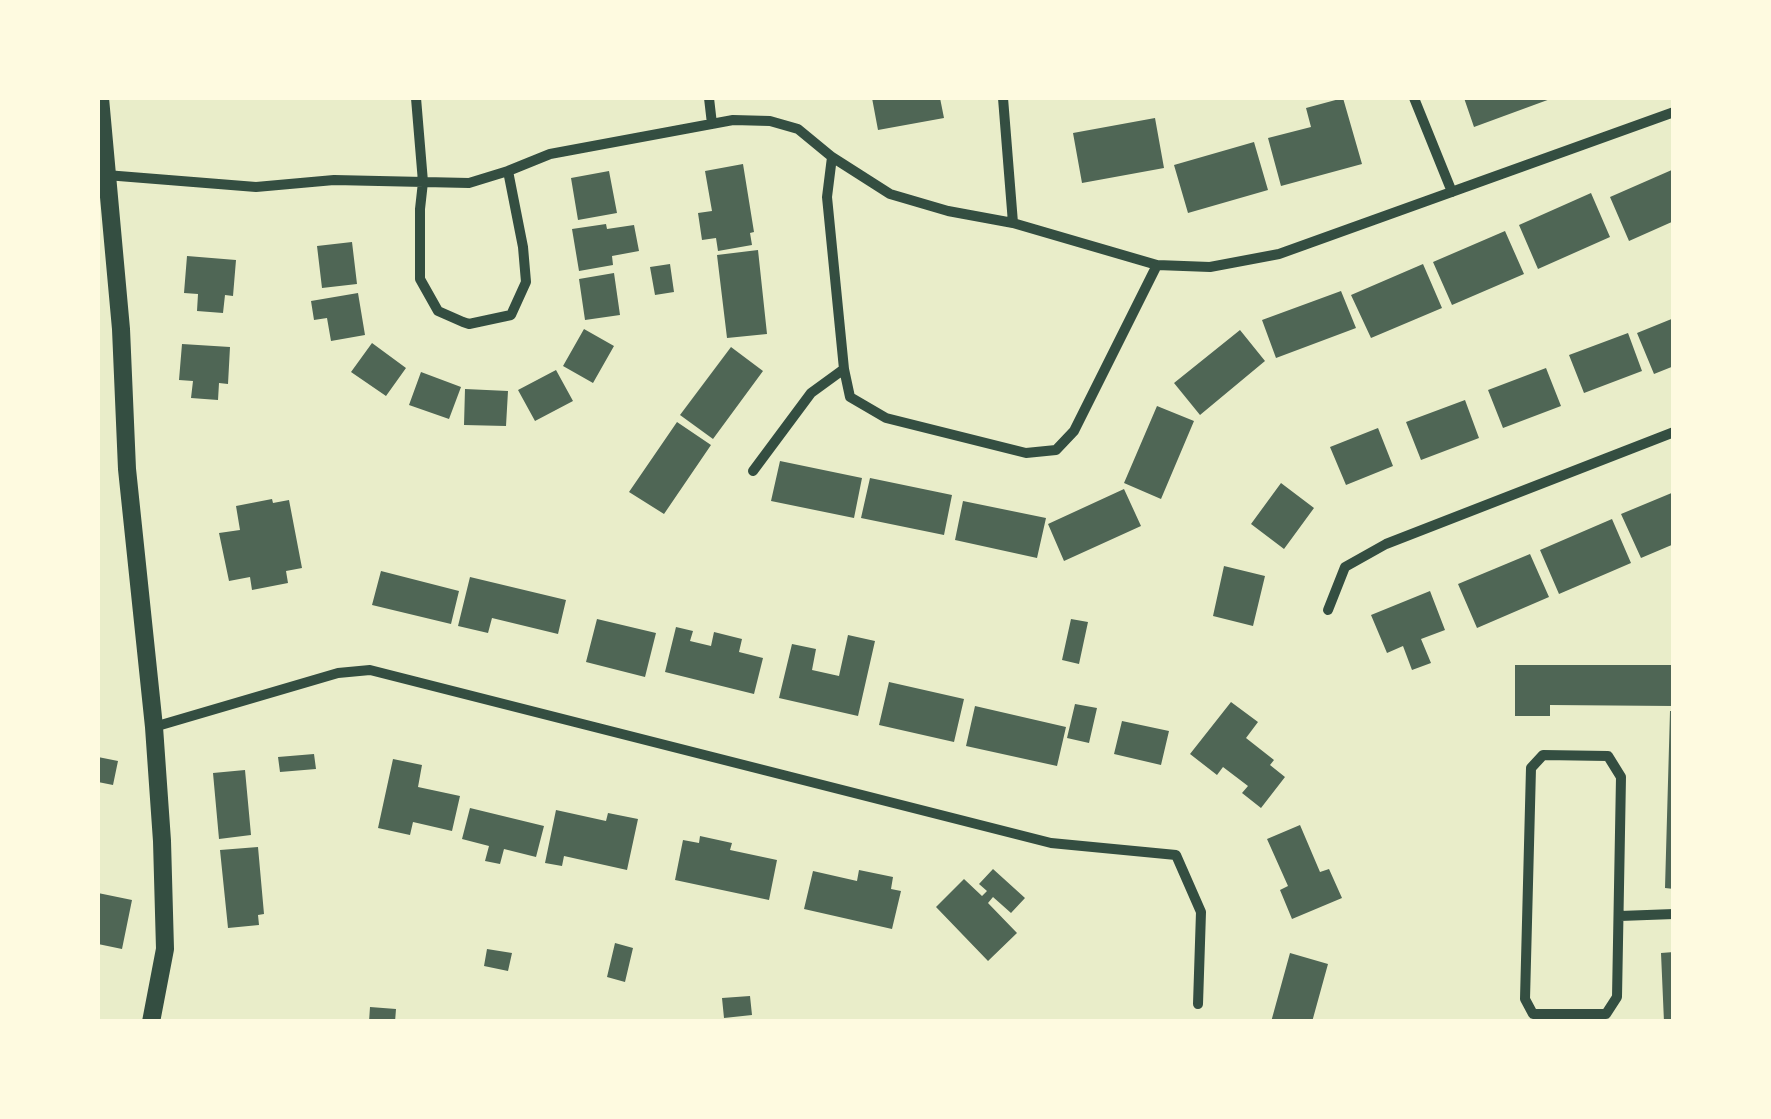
<!DOCTYPE html>
<style>
body{margin:0}
#map{position:relative;width:1771px;height:1119px;overflow:hidden;background:#e9edc9;font-family:"Noto Sans",sans-serif}
canvas{display:block}
.frame{position:absolute;inset:0;border:100px solid #fefae0;pointer-events:none}
</style>
<div id="map">
<canvas width="1771" height="1119"></canvas>
<div class="frame"></div>
</div>
<script>
const ctx = document.querySelector('canvas').getContext('2d');
ctx.lineJoin = 'round';
function fillPath(path, color) {
  ctx.fillStyle = color;
  ctx.fill(path, 'evenodd');
}
function trace(path, color, width, dash) {
  ctx.strokeStyle = color;
  ctx.lineWidth = width;
  ctx.lineCap = dash ? 'butt' : 'round';
  ctx.setLineDash(dash || []);
  ctx.stroke(path);
}
const building = new Path2D(`
 M872,98H940L944,118L878,130Z
 M1343,98L1362,164L1281,186L1268,138L1311,127L1306,108Z
 M1464,98H1553L1474,127Z
 M1155,118L1164,168L1082,183L1073,133Z
 M1254,142L1268,190L1188,213L1174,165Z
 M743,164L754,232L750,233L752,245L718,251L716,238L702,240L698,213L712,211L705,171Z
 M1674,169V221L1629,241L1610,197Z
 M609,171L617,213L578,220L571,178Z
 M1591,193L1610,237L1538,269L1519,225Z
 M606,224L607,229L634,225L639,251L612,256L613,265L579,271L572,229Z
 M1505,231L1524,274L1452,305L1433,262Z
 M352,242L357,284L322,288L317,246Z
 M758,250L767,334L727,338L717,255Z
 M187,256L236,260L233,296L225,295L223,313L197,311L198,294L184,293Z
 M670,264L674,292L655,295L650,267Z
 M1423,264L1442,308L1371,338L1351,295Z
 M614,273L620,315L585,320L579,279Z
 M1341,291L1356,328L1276,358L1262,320Z
 M358,293L365,335L331,341L327,318L314,320L311,301Z
 M1674,318V366L1654,374L1637,333Z
 M584,329L614,346L593,383L563,366Z
 M1240,330L1265,361L1200,415L1174,383Z
 M1628,333L1642,371L1584,393L1569,355Z
 M372,343L406,368L386,396L351,372Z
 M182,344L230,347L228,384L219,383L218,400L191,398L193,381L179,380Z
 M731,347L763,371L713,439L680,415Z
 M1546,368L1561,406L1503,428L1488,390Z
 M556,370L573,401L535,421L518,390Z
 M421,372L461,387L449,419L409,405Z
 M465,389L508,391L506,426L464,425Z
 M1465,400L1479,438L1421,460L1406,422Z
 M1157,406L1194,421L1161,499L1124,483Z
 M677,422L711,445L664,514L629,492Z
 M1378,428L1393,466L1346,485L1330,447Z
 M780,461L862,478L854,518L771,501Z
 M870,478L952,495L944,535L861,518Z
 M1281,483L1314,508L1284,549L1251,524Z
 M1124,489L1141,526L1064,561L1048,524Z
 M1674,492V544L1641,558L1621,514Z
 M272,499L273,503L289,500L302,568L286,571L288,583L252,590L250,577L229,581L219,533L240,530L236,506Z
 M963,501L1046,518L1037,558L955,540Z
 M1612,519L1631,563L1559,594L1540,550Z
 M1530,554L1549,597L1477,628L1458,584Z
 M1224,566L1265,576L1253,626L1213,616Z
 M381,571L459,591L451,624L372,605Z
 M470,577L566,600L558,634L492,618L488,633L458,626Z
 M1430,591L1445,630L1421,639L1431,663L1412,670L1403,646L1387,653L1371,615Z
 M597,619L656,633L645,677L586,662Z
 M1071,619L1088,622L1079,664L1062,660Z
 M676,627L693,631L690,641L711,646L714,632L742,639L739,652L763,658L754,694L665,672Z
 M848,635L875,641L858,716L779,698L792,644L816,649L812,670L839,676Z
 M1515,665H1674V706L1550,705V716H1515Z
 M889,682L964,699L954,742L879,725Z
 M1231,702L1258,722L1246,738L1274,760L1270,765L1285,777L1261,808L1242,793L1248,786L1223,767L1217,775L1190,754Z
 M1075,704L1097,708L1089,743L1067,738Z
 M975,706L1066,727L1057,766L966,746Z
 M1670,711H1674V889L1665,888Z
 M1122,721L1169,731L1161,765L1114,754Z
 M314,754L316,769L280,772L278,757Z
 M98,757L118,761L113,785L98,782Z
 M393,759L422,765L418,787L460,796L452,831L413,822L410,835L378,828Z
 M245,770L251,835L219,839L213,773Z
 M470,808L544,826L536,857L504,849L500,864L485,861L489,846L462,839Z
 M556,810L606,821L608,813L638,819L627,870L564,856L562,866L545,863Z
 M1300,825L1320,872L1329,869L1342,898L1292,919L1280,890L1288,886L1267,839Z
 M700,836L732,843L730,850L777,860L769,900L675,880L683,840L699,843Z
 M258,847L264,914L258,915L259,925L228,928L220,850Z
 M993,869L1025,898L1011,913L993,897L988,903L1017,933L988,961L936,907L964,879L982,896L987,891L979,884Z
 M859,870L893,877L891,889L901,891L892,929L804,909L813,871L857,881Z
 M98,893L132,900L122,949L98,944Z
 M615,943L633,948L625,982L607,977Z
 M487,949L512,953L508,971L484,966Z
 M1674,952V1022H1664L1661,953Z
 M1290,953L1328,964L1312,1022H1271Z
 M750,996L752,1015L724,1018L722,998Z
 M370,1007L396,1009L395,1022H369Z`);
const minor = new Path2D(`
 M416,98L423,182L420,209V279L438,311L463,322L469,324L511,315L526,282L523,247L508,171
 M709,98L712,124
 M1003,98L1013,223
 M1414,98L1452,192
 M832,157L827,197L844,369L850,397L886,418L1026,453L1056,450L1074,431L1157,265
 M106,175L256,187L334,180L469,183L508,171L550,154L733,120L770,121L798,129L832,157L890,194L948,211L1013,223L1157,265L1210,267L1279,254L1674,112
 M753,471L811,393L844,369
 M1328,610L1345,567L1386,544L1674,432
 M154,727L338,673L370,670L1051,843L1176,855L1201,912L1198,1004
 M1543,755L1608,756L1621,777L1617,997L1606,1014H1533L1525,999L1531,768Z
 M1620,916L1674,914`);
const tertiary = new Path2D(`
 M100,98L121,329L127,469L154,727L162,841L165,949L151,1022`);
fillPath(building, '#4f6655');
trace(minor, '#344e41', 10);
trace(tertiary, '#344e41', 18);
</script>
